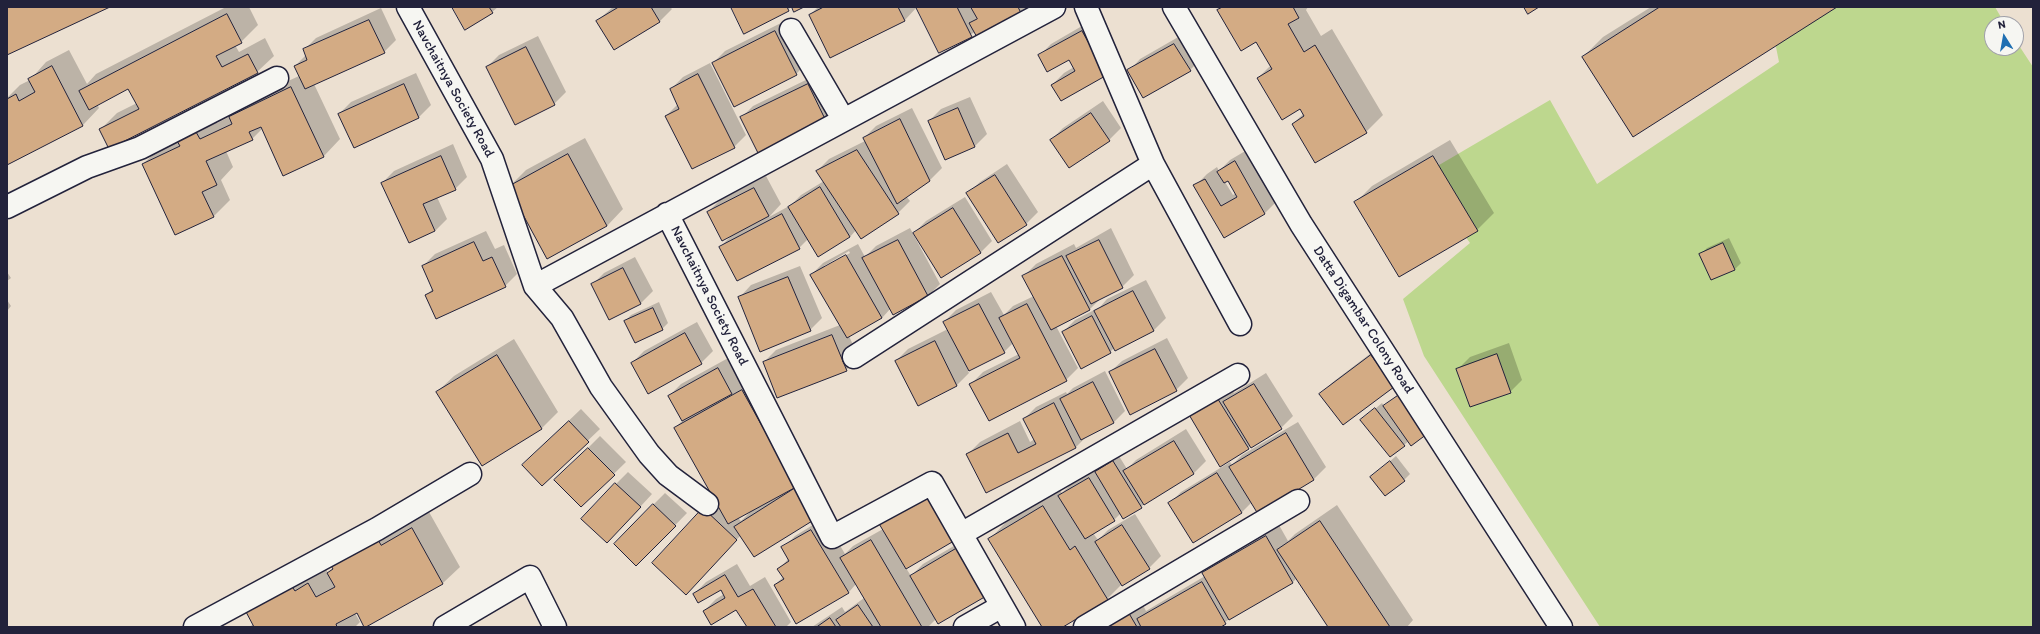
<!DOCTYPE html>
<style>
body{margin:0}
#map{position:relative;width:2040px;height:634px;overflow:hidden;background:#ece0d1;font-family:Itim,sans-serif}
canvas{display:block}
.frame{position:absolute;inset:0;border:8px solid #22223b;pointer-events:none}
.north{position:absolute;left:1984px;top:16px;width:40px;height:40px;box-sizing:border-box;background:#f6f6f2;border:1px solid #a1a1a9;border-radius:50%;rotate:349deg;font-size:11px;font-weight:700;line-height:16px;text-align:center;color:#22223b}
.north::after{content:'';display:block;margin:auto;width:14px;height:18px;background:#1f6fb2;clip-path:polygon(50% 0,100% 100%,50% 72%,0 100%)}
</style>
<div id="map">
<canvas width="2040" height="634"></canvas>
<div class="frame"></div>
<div class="north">N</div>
</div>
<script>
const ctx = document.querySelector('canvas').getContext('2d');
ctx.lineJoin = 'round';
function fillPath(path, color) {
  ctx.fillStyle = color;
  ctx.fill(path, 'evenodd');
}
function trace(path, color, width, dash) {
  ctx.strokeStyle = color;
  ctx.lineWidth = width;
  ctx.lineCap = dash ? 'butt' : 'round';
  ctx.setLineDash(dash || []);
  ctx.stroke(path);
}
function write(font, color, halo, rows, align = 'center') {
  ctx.font = font + ' Itim,sans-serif';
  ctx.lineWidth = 4;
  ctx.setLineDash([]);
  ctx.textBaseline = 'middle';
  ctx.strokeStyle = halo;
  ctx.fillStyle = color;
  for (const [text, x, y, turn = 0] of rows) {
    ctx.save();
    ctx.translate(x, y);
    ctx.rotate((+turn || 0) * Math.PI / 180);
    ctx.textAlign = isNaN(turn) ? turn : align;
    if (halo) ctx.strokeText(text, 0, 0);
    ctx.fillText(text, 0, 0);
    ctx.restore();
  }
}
const green = new Path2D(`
 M1768,7H1995L2005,24H1992V48H2016V41L2033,67V627H1600L1424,356L1403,299L1470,243L1422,175L1550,100L1597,184L1779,62Z`);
const shadow = new Path2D(`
 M226,7H249L258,25L241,42L235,45L239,52L265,38L274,56L257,72L100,130L117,113L137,103L129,88L97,104L99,108L83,125L7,164V98L20,85L30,80L46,62L69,50L87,84L96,74Z
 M453,7H498L492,12Z
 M613,7H670L672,9L660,21L614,48L597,21Z
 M732,7H792L744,33Z
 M818,7H1032L1023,16L975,32L940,52L917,7L905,20L831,57L810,15Z
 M1222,7H1308L1306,10L1321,36L1332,29L1383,115L1366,132L1293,124L1304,113L1300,107L1258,78L1271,65L1256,41L1218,11Z
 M1651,7H1835L1583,57L1603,37Z
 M381,8L396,40L384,52L314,84L340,139L324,156L283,174L262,129L252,139L226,151L233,167L221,180L230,200L213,217L143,164L160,148L213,116L217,123L229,117L247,100L299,76L295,66L306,55L304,50L316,38Z
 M1094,19L1118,62L1052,85L1064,73L1074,67L1069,58L1039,56L1051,44Z
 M787,20L808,62L796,74L713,63L725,51Z
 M1187,32L1202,58L1190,70L1129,71L1140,59Z
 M538,36L566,92L554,104L487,67L499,55Z
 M710,63L746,135L734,147L666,116L678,104L671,89L683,77Z
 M416,73L431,105L419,117L354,146L339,114L351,102Z
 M820,73L837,108L825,120L741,118L753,106Z
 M970,97L987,134L975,146L946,159L929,121L941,109Z
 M1103,101L1121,128L1109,140H1051L1063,128Z
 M912,108L942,168L930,180L906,196L910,201L898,213L856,230L850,237L808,239L799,248L720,247L733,234L708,212L720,200L766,176L781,204L769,217L791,205L801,195L824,181L817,171L829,159L865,141L864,138L876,126Z
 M585,138L623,209L607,226L509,187L526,170Z
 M1450,140L1494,213L1477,230L1356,202L1372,186Z
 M453,144L467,177L455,189L437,197L447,219L435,231L382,183L394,171Z
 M1247,150L1277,201L1265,213L1224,237L1195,186L1207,174L1217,167L1219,171L1230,160ZM1228,180L1236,193L1233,195L1225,182Z
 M1007,164L1038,212L1026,224L968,193L980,182Z
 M965,197L992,241L980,253L914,233L926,221Z
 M910,228L940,284L928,296L891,308L882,318L849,336L859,358L846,370L764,362L776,350L840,325L811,275L823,263L858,244L865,257L876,246ZM849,251L850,253L824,268V266Z
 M1111,228L1134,275L1122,287L1100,299L1089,310L1056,326L1078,368L1066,380L971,384L983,372L1019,354L1013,343L1004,352L968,371L969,373L957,385L919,405L896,361L908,349L948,329L944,322L956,310L991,292L1004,315L1013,306L1034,296L1024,276L1036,264L1074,244L1076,248Z
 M486,231L495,249L504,245L517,274L505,286L426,296L433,288L423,266L435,254Z
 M1729,238L1741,263L1735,269L1711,279L1701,254L1707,248Z
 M635,257L653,291L641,303L609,319L592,285L604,273Z
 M800,266L822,318L810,330L739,298L751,285Z
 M7,272L11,278L7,281Z
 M1146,280L1166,318L1154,330L1114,348L1110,352L1063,332L1075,320L1100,307L1107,299Z
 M7,300L11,306L7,311Z
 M659,302L668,323L662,329L625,321L631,315Z
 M697,322L713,351L701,363H632L644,351Z
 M1167,338L1188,378L1176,390L1110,372L1122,361Z
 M514,339L558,412L542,428L482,465L437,392L454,376Z
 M1509,343L1522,380L1510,392L1458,369L1470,357Z
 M1383,344L1405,374L1321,394L1333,382Z
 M730,357L759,374L812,469L801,481L810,476L741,535L686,594L715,498L675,428L683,420L669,396L681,384ZM751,511L741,521L738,518Z
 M1105,371L1125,411L1113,423L1087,436L1076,447L987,492L968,454L980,442L1020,421L1030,442L1035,439L1024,419L1036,407L1066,392L1067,394L1073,388Z
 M1266,373L1293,416L1281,428L1248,448L1189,414L1229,385L1234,393Z
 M1405,389L1409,441L1404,445L1362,420L1382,403L1384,406Z
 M581,409L600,429L542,484L535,453Z
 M1298,422L1326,467L1314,479L1259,513L1252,502L1241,513L1169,504L1181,492L1230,462L1232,465L1242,455Z
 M1186,429L1206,461L1194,473L1146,502L1141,507L1121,513L1114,520L1093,533L1098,540L1108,530L1135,514L1161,556L1149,568L1122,584L1107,599L1061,627H1043L990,539L1006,522L1060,490L1062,493L1071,484L1119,456L1127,469L1136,460Z
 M600,436L626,462L581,506L556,480Z
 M1396,456L1410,474L1404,480L1372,477Z
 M628,472L652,494L619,530L616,484Z
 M943,479L970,525L906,568L911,576L923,564L971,536L936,619L928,627H812L842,607L845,612L864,598L856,584L849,592L775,585L783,577L779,569L789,558L783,548L795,536L824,518L845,554L853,546L883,529L891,510Z
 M665,493L687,513L648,553L653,505Z
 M1337,505L1413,620L1407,627H1330L1297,578L1293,582L1233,616L1219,627H1091L1140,599L1146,611L1205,576L1203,573L1215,561L1279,525L1288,541L1295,534Z
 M429,512L460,567L443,583L365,626L357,612L355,613L360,622L355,627H249L254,624L246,611L325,567L328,573L333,568Z
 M737,564L750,586L765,577L791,622L786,627H748L737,609L704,611L716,599L724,594L721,588L694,594L706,582Z`);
const building = new Path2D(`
 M7,7H110L7,55Z
 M452,7H489L493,13L465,30Z
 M619,7H651L660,22L614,50L596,21Z
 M731,7H787L789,11L744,34Z
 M792,7H804L794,12Z
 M824,7H898L905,21L830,58L809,15Z
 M916,7H957L972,37L939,53Z
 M971,7H1018L1023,17L978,39L969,23L977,19Z
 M1223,7H1293L1299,18L1288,24L1304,52L1315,45L1367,133L1315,163L1292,124L1304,116L1300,109L1282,120L1257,78L1272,69L1256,42L1241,51L1217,10Z
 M1524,7H1539L1528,14Z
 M1660,7H1837L1633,137L1582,57Z
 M227,14L242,43L216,56L222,67L248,54L258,73L109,149L99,129L139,109L128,89L89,110L79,91Z
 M369,20L385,53L305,89L294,66L307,60L303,49Z
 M775,31L797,75L734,107L712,63Z
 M1082,31L1107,75L1061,101L1051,85L1075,71L1069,60L1047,72L1038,55Z
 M1174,44L1191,71L1143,98L1127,70Z
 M526,47L555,105L515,125L486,67Z
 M52,66L83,126L7,165V99L16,94L19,101L35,92L28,79Z
 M698,74L735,148L692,169L665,116L679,109L670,89Z
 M404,84L419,118L354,148L338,114Z
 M808,84L826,121L759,155L740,117Z
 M291,87L324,157L283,176L261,127L249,132L253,140L206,161L217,185L202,192L214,217L175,235L142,164L180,146L177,141L196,132L200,139L232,124L229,117Z
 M958,108L975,147L945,160L928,121Z
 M1091,113L1110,141L1069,168L1050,140Z
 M900,119L930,181L897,204L863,138Z
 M857,150L899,214L861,239L816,171Z
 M568,154L607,226L547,259L508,187Z
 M441,156L456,190L423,204L435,231L409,243L381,183Z
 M1433,156L1478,231L1399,277L1354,202Z
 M1235,161L1265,214L1224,238L1193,185L1205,179L1221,206L1237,197L1228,181L1224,183L1217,172Z
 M995,175L1027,225L998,243L966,193Z
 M820,187L850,237L818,257L788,207Z
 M754,188L769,216L722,241L707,212Z
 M953,208L981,253L941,278L913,233Z
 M782,214L800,249L737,281L719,247Z
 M898,240L928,296L893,315L862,258Z
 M1099,240L1123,288L1091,304L1066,256Z
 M474,242L483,261L492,257L506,287L436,319L425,295L433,291L422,266Z
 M1723,243L1735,270L1711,280L1699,254Z
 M846,255L882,318L847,338L810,275Z
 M1062,256L1090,310L1051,330L1022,276Z
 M623,268L641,304L609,320L591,284Z
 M788,277L811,331L760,352L738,297Z
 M1133,291L1154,331L1115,351L1094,311Z
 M979,304L1005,353L969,371L943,322Z
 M1027,304L1067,381L989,421L969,384L1020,358L999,318Z
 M653,308L663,330L635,343L624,321Z
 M1092,316L1111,353L1081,369L1062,332Z
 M685,333L702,364L648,394L631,363Z
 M832,335L847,371L777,398L763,362Z
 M935,341L957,386L918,406L895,361Z
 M1155,349L1177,391L1130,415L1109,372Z
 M1497,354L1511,393L1470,407L1456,369Z
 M497,355L542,429L482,466L436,392Z
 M1371,355L1394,387L1343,425L1319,394Z
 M718,368L732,394L682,421L668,396Z
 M1093,382L1114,423L1081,440L1060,399Z
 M1254,384L1282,429L1251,448L1223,402Z
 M742,390L796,487L728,524L674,428Z
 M1399,395L1427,434L1411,446L1383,406Z
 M1216,396L1249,449L1220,467L1188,413Z
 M1054,403L1076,448L986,493L966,454L1008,433L1018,453L1036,444L1023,419Z
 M1375,408L1405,446L1390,457L1360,420Z
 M569,421L589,442L542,486L522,465Z
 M1286,433L1314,480L1258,514L1229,467Z
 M1174,441L1194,474L1144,505L1123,471Z
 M588,448L615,475L581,507L554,480Z
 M1113,461L1142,508L1123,519L1095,472Z
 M1390,461L1405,481L1385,496L1370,477Z
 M1217,473L1242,513L1193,543L1168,503Z
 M1089,478L1115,521L1085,539L1058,496Z
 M615,483L641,507L607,543L581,519Z
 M797,487L817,518L754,557L734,527Z
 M931,491L959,538L906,569L878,522Z
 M653,504L676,526L636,566L614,544Z
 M1043,506L1070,550L1075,546L1108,600L1063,627H1042L988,539Z
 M703,508L737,540L686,595L652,563Z
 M1320,521L1390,627H1328L1277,550Z
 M1122,525L1150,569L1122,586L1095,542Z
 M412,528L443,584L366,627H364L357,613L336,624L337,627H254L245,610L291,585L295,591L308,583L316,597L335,587L327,573L333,569L330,564L377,538L381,545Z
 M811,530L849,593L796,624L774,585L784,579L777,569L789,561L781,547Z
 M1266,536L1293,583L1229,620L1202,573Z
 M871,540L922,627H881L840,558Z
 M959,547L988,595L938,624L910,576Z
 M725,575L738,597L753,589L776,627H747L736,610L711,625L703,611L725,598L721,590L698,603L693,594Z
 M1202,582L1226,624L1221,627H1141L1137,619Z
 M858,605L873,627H841L836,620Z
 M1127,610L1137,627H1099Z
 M830,618L836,627H817Z`);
const minor = new Path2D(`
 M408,7L492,159L535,286L562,318L601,387L649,454L668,475L707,504
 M1086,7L1153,164L1240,324
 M1174,7L1301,224L1561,627
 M791,30L843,119
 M7,207L87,167L140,148L277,78
 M667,214L832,537L932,483L1014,627
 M535,286L1054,7
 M854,357L1153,164
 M961,534L1238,375
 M195,627L377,529L470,474
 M445,627L530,577L555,627
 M965,627L1002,606
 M1085,627L1298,501`);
const streetNames = [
 ["Navchaitnya Society Road",453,89,61],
 ["Navchaitnya Society Road",709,296,63],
 ["Datta Digambar Colony Road",1363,320,57]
];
fillPath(green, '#bdd78e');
fillPath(shadow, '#0003');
fillPath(building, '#d3ab84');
trace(building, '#22223b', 1);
trace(minor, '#22223b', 25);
trace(minor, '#f6f6f2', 22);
write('14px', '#22223b', '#f6f6f2', streetNames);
</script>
